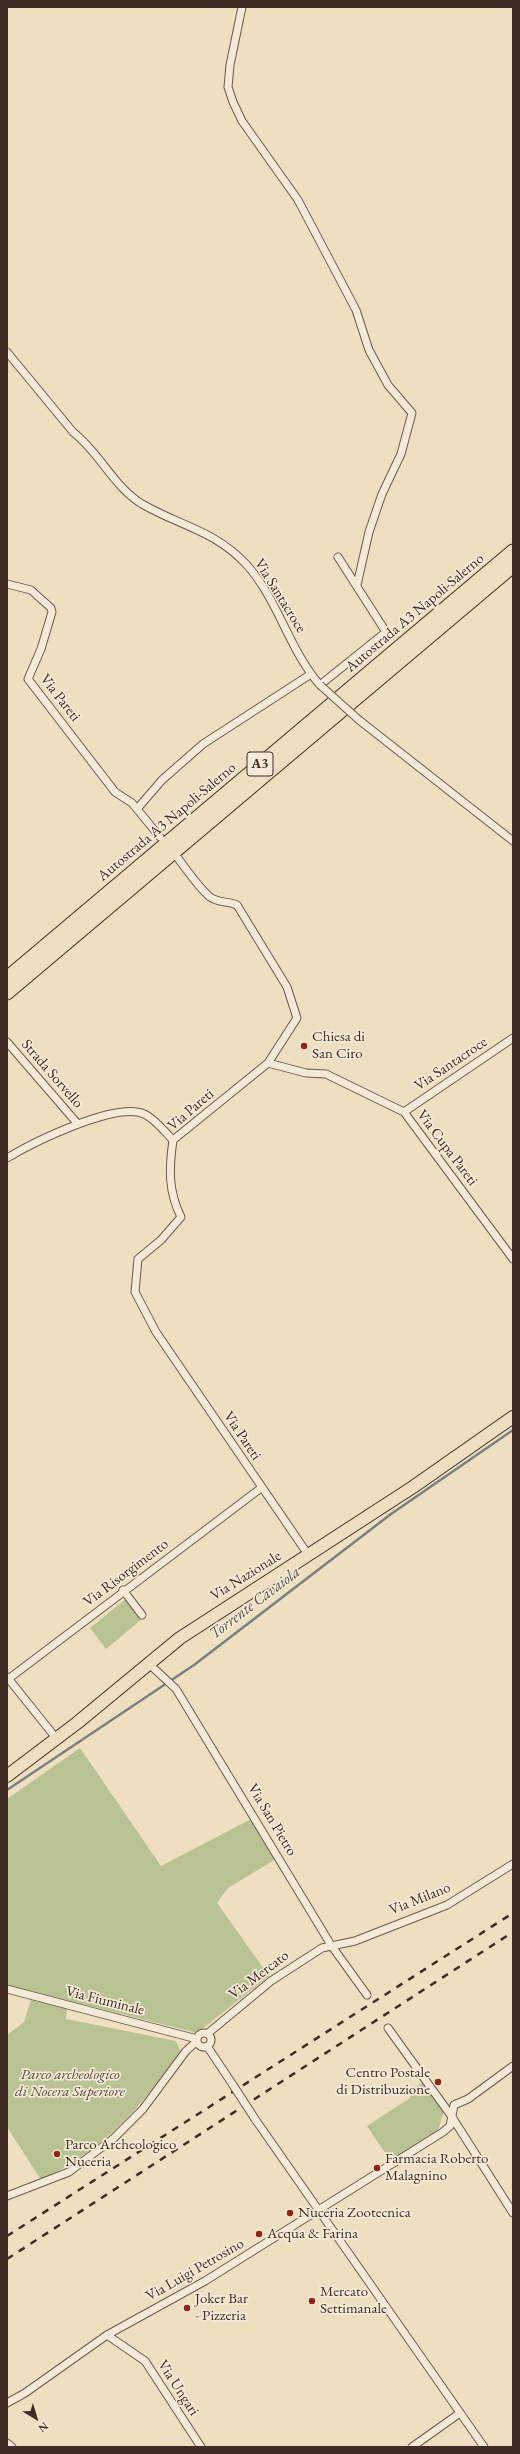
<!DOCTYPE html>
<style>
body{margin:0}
#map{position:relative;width:520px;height:2454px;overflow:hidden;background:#efdfc1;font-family:"EB Garamond",serif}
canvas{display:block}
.frame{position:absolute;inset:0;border:8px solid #402c24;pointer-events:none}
.north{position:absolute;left:16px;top:2398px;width:40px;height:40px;-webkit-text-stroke:3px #f5ead7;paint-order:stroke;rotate:142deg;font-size:11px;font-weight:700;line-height:16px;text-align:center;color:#402c24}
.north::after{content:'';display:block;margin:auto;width:14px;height:18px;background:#402c24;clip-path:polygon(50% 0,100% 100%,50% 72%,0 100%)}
</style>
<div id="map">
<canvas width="520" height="2454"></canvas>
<div class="frame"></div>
<div class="north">N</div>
</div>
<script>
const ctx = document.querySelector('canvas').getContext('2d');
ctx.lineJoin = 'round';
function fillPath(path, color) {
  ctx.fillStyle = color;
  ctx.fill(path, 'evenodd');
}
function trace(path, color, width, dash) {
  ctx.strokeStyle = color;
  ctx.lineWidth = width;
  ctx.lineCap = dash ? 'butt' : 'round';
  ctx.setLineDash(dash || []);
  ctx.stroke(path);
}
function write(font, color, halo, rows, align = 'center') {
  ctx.font = font + ' "EB Garamond",serif';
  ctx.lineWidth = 3.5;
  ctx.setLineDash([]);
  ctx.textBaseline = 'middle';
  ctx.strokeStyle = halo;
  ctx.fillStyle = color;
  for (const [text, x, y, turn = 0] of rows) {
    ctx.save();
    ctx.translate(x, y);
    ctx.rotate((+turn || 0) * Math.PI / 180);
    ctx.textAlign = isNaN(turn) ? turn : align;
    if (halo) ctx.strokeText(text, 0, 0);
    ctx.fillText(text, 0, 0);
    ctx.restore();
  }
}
const green = new Path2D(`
 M127,1598L142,1619L106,1649L90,1628Z
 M80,1748L161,1866L255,1817L276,1859L228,1888L217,1903L269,1976L197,2033L7,1985V1799Z
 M31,2000L67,2009L66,2019L176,2041L180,2051C140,2109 104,2149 41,2180L7,2127V2035L24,2022Z
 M422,2083L426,2084L444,2110L438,2131L432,2137L391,2162L367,2126L410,2098L409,2091Z`);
const stream = new Path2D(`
 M7,1790L194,1665L391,1514L513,1430`);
const minor = new Path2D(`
 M242,7L230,65L228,87L233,102L242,121L298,200L356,310L369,350L388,385L412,413L401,454L382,494L369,532L357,585
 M7,352L73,432C100,453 113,486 142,504C180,526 214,530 246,564C278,599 289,650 320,685L386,632L338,557
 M7,584L31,590L51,608L52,612L41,649L28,679L115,792L132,803L160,837
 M359,720L513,841
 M137,809L162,780L203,744L311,674
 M177,857C187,870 198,887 210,897C218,903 228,901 237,905L287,987L297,1018L268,1063L173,1140C169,1168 168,1191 181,1217L161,1240L138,1259L135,1292L156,1332L309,1556
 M7,1042L77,1123
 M268,1063L306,1073L326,1074L404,1112L513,1259
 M404,1112L513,1038
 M7,1158C32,1143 116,1101 144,1114C154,1118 165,1132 173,1140
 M123,1590L142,1615
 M148,1663L176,1689L331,1945L367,1995
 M7,1677L56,1738
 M7,1680L261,1488
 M7,1989L197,2039
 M388,2028L452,2117L513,2213
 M197 2040a7 7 0 1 1 14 0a7 7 0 1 1-14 0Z
 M207,2034L271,1981L322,1948L355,1941L447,1905L513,1864
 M207,2046L233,2085
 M255,2119L484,2447
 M7,2196L69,2172L114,2138L143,2109L186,2051L197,2041
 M107,2335L145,2361L201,2447
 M7,2403L25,2393L107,2335L205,2281L443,2132L450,2126L454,2105L468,2099L513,2066
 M7,2443L12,2447
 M412,2447L460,2413`);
const primary = new Path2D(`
 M7,1776L77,1723L180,1638L413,1487L513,1417`);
const motorway = new Path2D(`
 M7,978L513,551
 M7,993L513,566`);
const rail = new Path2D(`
 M7,2236L513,1913
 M7,2259L513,1932`);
const minorBridge = new Path2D(`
 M320,685L359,720
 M233,2085L255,2119`);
const markers = [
 [304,1046,4,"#8f2418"],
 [438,2082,4,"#8f2418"],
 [57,2154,4,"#8f2418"],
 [377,2168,4,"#8f2418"],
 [290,2213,4,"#8f2418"],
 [259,2234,4,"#8f2418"],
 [312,2301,4,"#8f2418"],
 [187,2308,4,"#8f2418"]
];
const shields = [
 [260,764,26]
];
const shieldNames = [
 ["A3",260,764]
];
const streetNames = [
 ["Via Santacroce",280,596,58],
 ["Autostrada A3 Napoli-Salerno",415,613,-40],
 ["Via Pareti",60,698,52],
 ["Autostrada A3 Napoli-Salerno",167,822,-40],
 ["Via Santacroce",451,1064,-34],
 ["Strada Sorvello",52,1074,49],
 ["Via Pareti",191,1110,-41],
 ["Via Cupa Pareti",447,1148,53],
 ["Via Pareti",242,1436,56],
 ["Via Risorgimento",126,1573,-37],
 ["Via Nazionale",246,1576,-32],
 ["Via San Pietro",272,1820,59],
 ["Via Milano",420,1899,-22],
 ["Via Mercato",259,1975,-37],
 ["Via Fiuminale",105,2001,14],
 ["Via Luigi Petrosino",195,2270,-30],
 ["Via Ungari",178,2388,57]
];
const poiNames = [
 ["Chiesa di",312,1037],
 ["San Ciro",312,1054],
 ["Centro Postale",430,2073,"right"],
 ["di Distribuzione",430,2090,"right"],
 ["Parco Archeologico",65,2145],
 ["Nuceria",65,2162],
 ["Farmacia Roberto",385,2159],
 ["Malagnino",385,2176],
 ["Nuceria Zootecnica",298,2213],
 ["Acqua & Farina",267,2234],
 ["Mercato",320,2292],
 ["Settimanale",320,2309],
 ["Joker Bar",195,2299],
 ["- Pizzeria",195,2316]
];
const parkNames = [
 ["Parco archeologico",70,2075],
 ["di Nocera Superiore",70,2092]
];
const waterNames = [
 ["Torrente Cavaiola",255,1603,-37]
];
fillPath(green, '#b9c293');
trace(stream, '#788180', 2.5);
trace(minor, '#6c594b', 9);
trace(primary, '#402c24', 14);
trace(motorway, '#402c24', 15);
trace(minor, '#f5ead7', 7);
trace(primary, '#efdfc1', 12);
trace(motorway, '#efdfc1', 13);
trace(rail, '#402c24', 2.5, [7, 7]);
trace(minorBridge, '#6c594b', 9, []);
trace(minorBridge, '#f5ead7', 7);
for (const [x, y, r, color] of markers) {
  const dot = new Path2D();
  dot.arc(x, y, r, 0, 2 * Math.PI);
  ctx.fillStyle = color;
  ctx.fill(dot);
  trace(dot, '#f5ead7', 1.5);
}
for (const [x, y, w] of shields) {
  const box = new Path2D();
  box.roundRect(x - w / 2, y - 12, w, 24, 3);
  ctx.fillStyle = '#f5ead7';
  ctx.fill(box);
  trace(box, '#402c24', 1);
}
write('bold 14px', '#402c24', null, shieldNames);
write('15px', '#402c24', '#f5ead7', streetNames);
write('15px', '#402c24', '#f5ead7', poiNames, 'left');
write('italic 15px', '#584a3a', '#f5ead7', parkNames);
write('italic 16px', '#58504a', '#f5ead7', waterNames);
</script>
